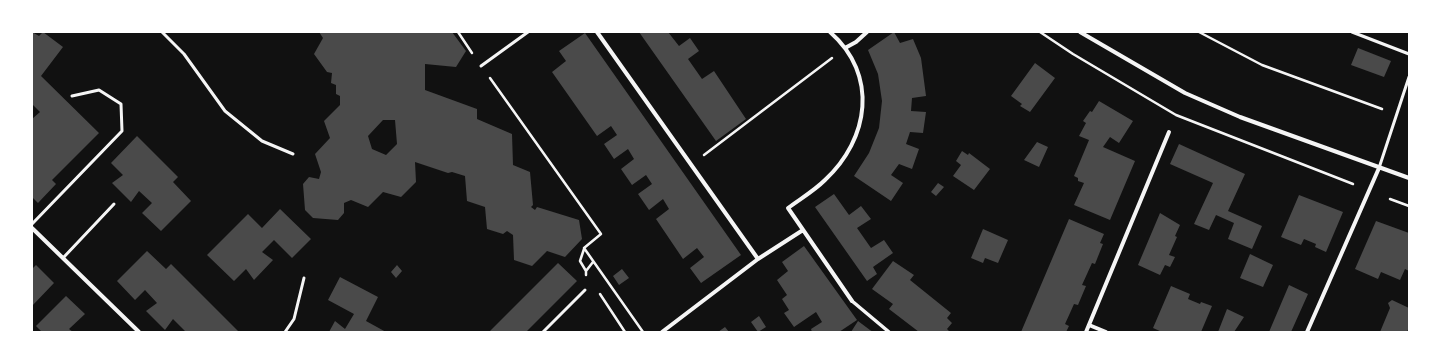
<!DOCTYPE html>
<style>
body{margin:0}
#map{position:relative;width:1441px;height:364px;overflow:hidden;background:#111;font-family:"Noto Sans",sans-serif}
canvas{display:block}
.frame{position:absolute;inset:0;border:33px solid #fff;pointer-events:none}
</style>
<div id="map">
<canvas width="1441" height="364"></canvas>
<div class="frame"></div>
</div>
<script>
const ctx = document.querySelector('canvas').getContext('2d');
ctx.lineJoin = 'round';
function fillPath(path, color) {
  ctx.fillStyle = color;
  ctx.fill(path, 'evenodd');
}
function trace(path, color, width, dash) {
  ctx.strokeStyle = color;
  ctx.lineWidth = width;
  ctx.lineCap = dash ? 'butt' : 'round';
  ctx.setLineDash(dash || []);
  ctx.stroke(path);
}
const building = new Path2D(`
 M32,32L39,36L43,32L63,47L41,76L99,133L52,180L56,184L38,203L32,197V119L40,112L32,104Z
 M319,32H452L466,51L456,67L425,64V90L477,109V119L512,134L513,165L530,172L533,205L531,207L535,210L537,207L579,220L582,239L565,257L547,251L532,266L514,260L513,235L507,231L503,234L487,229L485,207L467,201L465,176L452,172L448,173L415,162L416,182L401,197L383,192L368,207L351,200L344,203V213L338,220L313,218L305,210L303,184L309,177L319,179L321,172L315,154L330,138L324,121L340,105V96L336,94V85L331,83L332,73L327,72L314,54L323,38ZM383,120H395L397,144L386,155L372,149L368,136Z
 M639,32H668L679,46L690,38L699,51L688,59L702,79L714,71L746,119L716,141Z
 M894,32L900,43L913,39L921,58L926,96L912,98L911,111L926,112L923,133L910,132L906,144L919,149L912,169L899,164L891,175L903,183L891,201L854,176L869,153L879,128L882,101L878,74L868,50Z
 M585,33L741,255L701,283L690,268L704,257L697,248L683,259L656,219L669,209L663,199L649,210L638,194L652,184L646,175L632,185L621,169L634,159L628,149L614,159L604,144L617,135L611,126L597,136L552,72L566,61L559,51Z
 M1358,48L1391,61L1384,77L1351,65Z
 M1035,63L1055,78L1030,112L1020,106L1022,104L1011,96Z
 M1099,101L1133,121L1119,143L1110,137L1103,147L1135,161L1110,220L1074,205L1084,183L1078,181V178L1074,176L1089,140L1079,136L1086,123L1083,121L1090,111L1092,112Z
 M137,136L178,177L173,182L191,201L161,231L142,213L152,203L139,191L131,202L112,183L123,175L111,163Z
 M1037,142L1048,147L1039,167L1024,160Z
 M1179,144L1245,174L1228,211L1262,226L1252,249L1228,239L1234,223L1216,215L1209,230L1194,224L1213,183L1170,164Z
 M962,151L968,155L969,153L990,169L974,190L953,176L961,165L956,161Z
 M938,183L944,187L936,196L931,192Z
 M834,194L849,215L861,206L871,219L857,228L871,248L884,240L893,253L873,267L877,274L867,281L815,207Z
 M1299,195L1343,212L1326,252L1315,247L1316,244L1304,239L1301,245L1281,237Z
 M280,209L311,239L292,258L274,240L262,252L273,260L254,280L246,269L234,281L207,255L248,214L262,228Z
 M1160,213L1180,225L1175,236L1177,237L1169,255L1175,257L1170,267L1165,265L1160,275L1138,265Z
 M1069,219L1104,234L1100,243L1103,244L1095,264L1092,263L1082,285L1086,286L1078,305L1074,304L1070,313L1065,324L1069,326L1066,332H1021Z
 M1376,221L1409,233V271L1405,269L1400,280L1381,272L1378,279L1355,269Z
 M983,229L1008,240L998,263L985,258L983,263L971,258Z
 M804,246L857,320L839,332H812L811,329L822,322L816,312L794,327L784,313L789,310L782,299L787,295L777,280L788,271L782,262Z
 M147,251L166,269L171,264L239,332H186L173,319L165,330L146,311L157,303L145,290L135,300L117,281Z
 M1250,254L1273,265L1263,287L1240,278Z
 M893,261L914,275L910,280L951,313L947,318L952,323L947,329L950,332H919L889,309L893,304L872,289Z
 M558,263L577,281L526,332H489Z
 M36,265L54,283L32,306V269Z
 M397,265L402,271L396,278L391,272Z
 M622,269L629,278L619,285L613,276Z
 M340,277L378,297L366,321L386,332H329L335,321L345,329L354,314L328,300Z
 M1289,285L1308,294L1291,332H1269Z
 M1171,286L1190,294L1188,299L1200,304L1201,302L1212,306L1201,332H1162L1153,328Z
 M66,296L85,314L69,329L73,332H42L36,326Z
 M1392,300L1409,308V327L1407,332H1380L1390,308L1388,303Z
 M1227,309L1244,317L1234,332H1218Z
 M759,316L766,327L758,332L751,322Z
 M858,321L870,330L873,332H851Z
 M725,327L729,332H718Z`);
const path = new Path2D(`
 M458,32L472,53
 M1040,32L1073,54L1176,115L1353,184
 M1199,32L1262,65L1382,109
 M490,78L601,234L584,248L643,332
 M704,155L832,58
 M1390,199L1409,206
 M584,249L580,261L586,271V275
 M586,271L593,262
 M600,294L625,332`);
const service = new Path2D(`
 M162,32L184,54L225,111L262,141L293,154
 M1352,32L1409,54
 M481,66L528,32
 M1379,168L1409,77
 M32,224L122,131L121,104L99,90L72,96
 M63,258L114,204
 M285,332L294,319L304,278
 M543,332L585,290`);
const pedestrian = new Path2D(`
 M852,301L889,332`);
const minor = new Path2D(`
 M597,32L758,259
 M830,32C879,75 869,139 825,180C814,191 800,199 788,208L852,301
 M1080,32L1185,93L1240,117L1409,178
 M845,48L856,42L867,32
 M32,228L139,332
 M1089,325L1106,332
 M662,332L758,259L803,230
 M1086,332L1169,132
 M1307,332L1379,168`);
fillPath(building, '#4a4a4a');
trace(path, '#f5f5f5', 2.5);
trace(service, '#f5f5f5', 3);
trace(pedestrian, '#f5f5f5', 3.5);
trace(minor, '#f5f5f5', 4);
</script>
